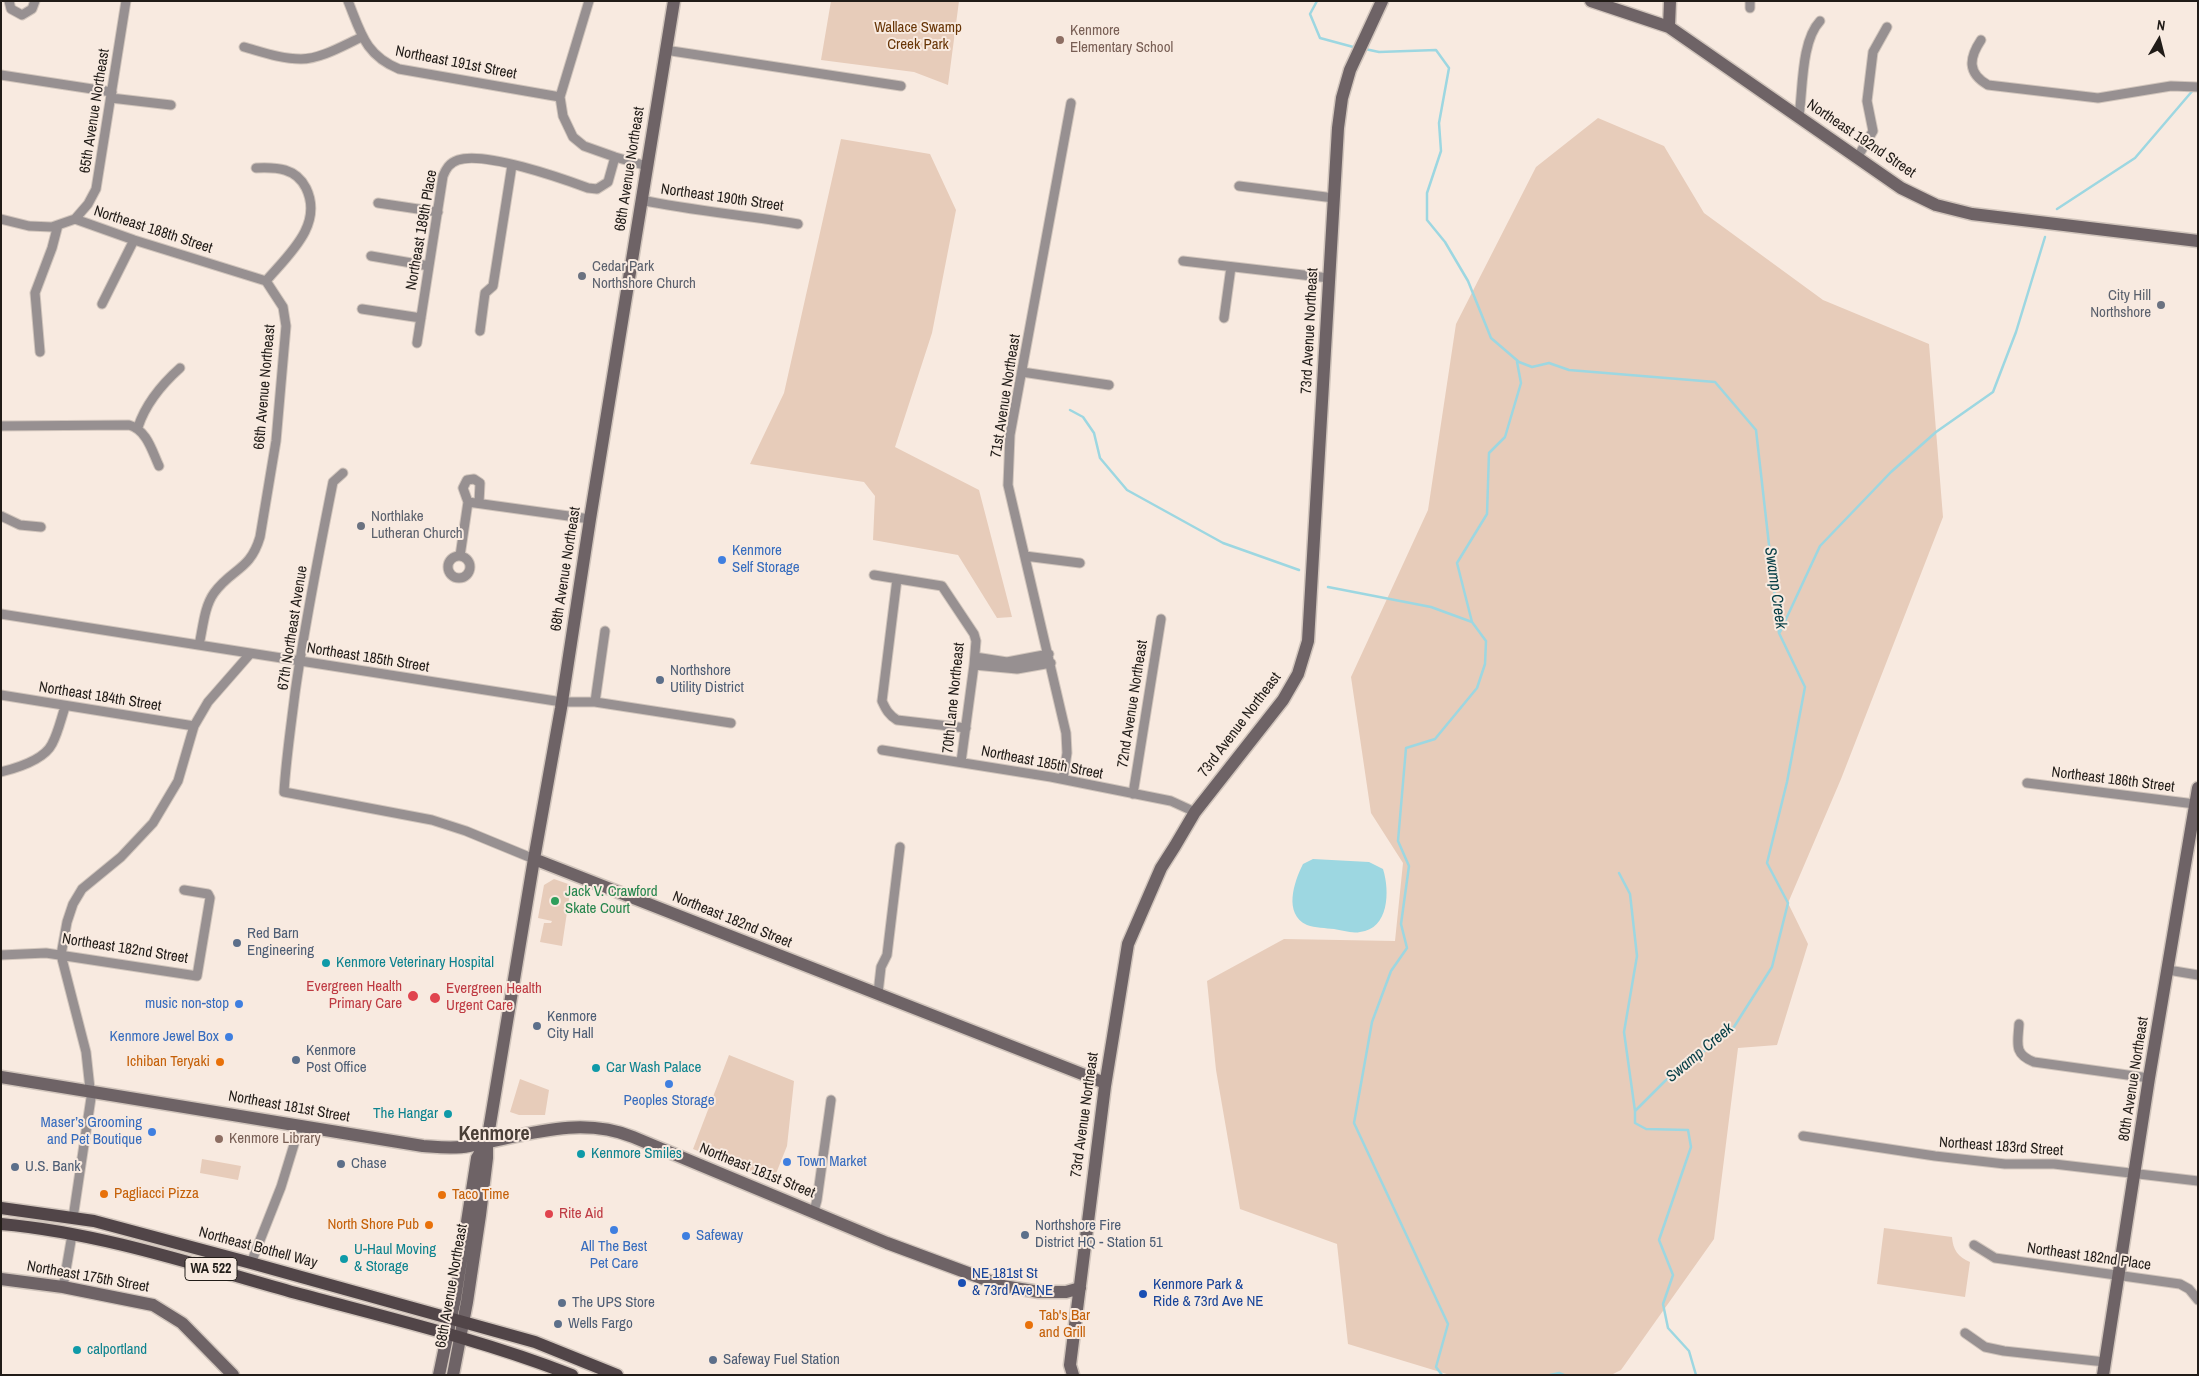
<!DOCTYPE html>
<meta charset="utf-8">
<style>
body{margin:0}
#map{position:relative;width:2199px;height:1376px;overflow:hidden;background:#f8eae0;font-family:"Archivo Narrow",sans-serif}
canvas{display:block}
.frame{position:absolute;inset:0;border:2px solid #211c18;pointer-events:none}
.north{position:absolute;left:2134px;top:15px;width:50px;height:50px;-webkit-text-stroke:4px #f8eae0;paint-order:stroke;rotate:8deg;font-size:14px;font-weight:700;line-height:20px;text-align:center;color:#211c18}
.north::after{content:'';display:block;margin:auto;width:18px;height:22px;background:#211c18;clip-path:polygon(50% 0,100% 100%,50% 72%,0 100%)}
</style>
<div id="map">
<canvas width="2199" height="1376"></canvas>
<div class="frame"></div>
<div class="north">N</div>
</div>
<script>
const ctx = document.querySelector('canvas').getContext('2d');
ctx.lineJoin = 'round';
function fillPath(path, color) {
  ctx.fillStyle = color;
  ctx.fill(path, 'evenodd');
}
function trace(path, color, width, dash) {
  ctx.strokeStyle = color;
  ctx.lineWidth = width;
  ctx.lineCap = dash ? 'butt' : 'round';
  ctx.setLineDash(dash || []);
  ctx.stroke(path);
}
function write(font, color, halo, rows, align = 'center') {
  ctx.font = font + ' "Archivo Narrow",sans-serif';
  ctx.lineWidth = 4;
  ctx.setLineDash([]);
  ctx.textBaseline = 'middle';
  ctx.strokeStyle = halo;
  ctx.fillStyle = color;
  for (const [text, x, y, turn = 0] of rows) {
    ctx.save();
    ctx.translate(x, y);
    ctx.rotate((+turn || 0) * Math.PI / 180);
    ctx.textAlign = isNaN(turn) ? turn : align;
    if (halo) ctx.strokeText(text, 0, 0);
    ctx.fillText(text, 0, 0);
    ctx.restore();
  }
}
const green = new Path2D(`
 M831,1H959L948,85L914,72L821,60Z
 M1598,118L1664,146L1704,213L1823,300L1929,344L1943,517L1841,779L1788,903L1808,944L1777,1045L1738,1048L1714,1239L1621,1370L1611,1375H1450L1348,1344L1337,1244L1240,1209L1216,1070L1207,981L1284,939L1395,941L1403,863L1371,813L1351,677L1428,510L1456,324L1536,167Z
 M841,139L930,154L956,210L932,333L895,447L979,490L1012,617L997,618L958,555L873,540L875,496L864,482L750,464L784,393Z
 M554,879L571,885L562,946L540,942L544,923H551L552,921L538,918L544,885Z
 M729,1055L794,1081L787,1146L773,1181L693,1149Z
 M520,1079L549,1090L545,1115H519L510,1112Z
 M202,1159L241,1166L238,1180L200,1173Z
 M1884,1228L1952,1237C1953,1250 1958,1257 1970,1262L1965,1297L1877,1284Z`);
const water = new Path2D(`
 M1313,859L1369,862L1383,869C1390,891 1389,929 1360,932C1352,934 1342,930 1334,929C1326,928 1315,928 1307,925C1283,914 1294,882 1303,864Z`);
const stream = new Path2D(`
 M1317,1L1310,14L1320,38L1357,48
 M1365,49L1379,52L1436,50L1449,68L1439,123L1441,151L1427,193V220L1445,242L1468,281L1491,338L1519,362L1532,367L1549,363L1569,370L1715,382L1756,430L1779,633L1805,687L1787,782L1767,863L1788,903L1772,967L1732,1030L1665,1081L1635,1111V1123L1646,1129L1688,1130L1691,1147L1659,1240L1673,1275L1663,1304L1668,1328L1689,1351L1696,1375
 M2057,209L2135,158L2194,89
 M1070,410L1083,417L1094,433L1100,458L1127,490L1223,543L1299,570
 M1328,587L1431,607L1472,622L1486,641L1485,664L1477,688L1435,739L1406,748L1398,841L1409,866L1401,924L1407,948L1391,971L1372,1022L1354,1123L1448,1324L1436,1367L1442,1375
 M1472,622L1457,563L1487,514L1489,453L1505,437L1521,383L1517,362
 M1780,632L1820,546L1891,472L1936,432L1993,392L2016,332L2045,237
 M1619,873L1630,894L1637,956L1624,1032L1635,1111
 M1550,1375L1559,1373L1564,1375`);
const street = new Path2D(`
 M9,1L11,9L22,15L32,9L35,1
 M348,1C361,33 365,55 399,69L560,97
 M589,1L560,97L563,116L573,137L584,146L615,157L647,166
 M1750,8V1
 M1981,40C1969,58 1967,73 1988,85L2098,98L2171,86L2198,87
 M244,47C262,52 281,59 301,59C321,59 344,45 362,37
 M665,50L901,86
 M1,75L112,92
 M111,98L171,105
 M1799,116C1803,89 1801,41 1820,21
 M1857,158L1873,131L1867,101L1873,52L1887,27
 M1239,186L1334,198
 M641,200C693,211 746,215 798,224
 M378,203L438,212
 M1,219L29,226L52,227L75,219L134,240L266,281
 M75,219L88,204L96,189L126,1
 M371,256L429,266
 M1183,261L1329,278
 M102,304L134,240
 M362,309L421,318
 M1224,318L1231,267
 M480,331L485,293L493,286L512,165
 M417,343L443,176C446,169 449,163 458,160C484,151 561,178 588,188L597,189L608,182L615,157
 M40,352L35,293L52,248L58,225
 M1022,372L1109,385
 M1,426L129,425C147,430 152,451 159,466
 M138,427C146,403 161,385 180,368
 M343,473L333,482C319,552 305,622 295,693C291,726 286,759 284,792L432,820L466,831L534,859
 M468,502L590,519
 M1,516L20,525L41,527
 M460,556L468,502L463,488L467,480L474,479L480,483L479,503
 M1025,556L1080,563
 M448 567a11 11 0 1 1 22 0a11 11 0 1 1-22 0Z
 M874,575L942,586L974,634L976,641L974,665L961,762
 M897,579L882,701C886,710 889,715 897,720L966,728
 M1,614L562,702H595L731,723
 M199,645C203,628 204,607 214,593C232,568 250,571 260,537L276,441L286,326L283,307L266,281C288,255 324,225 306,188C296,168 277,167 256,168
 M975,657L1007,662L1049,654
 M974,665L1017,669L1051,663
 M1,695L194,726
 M595,702L605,631
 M882,750L1051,777L1171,801L1195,812
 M1,772C17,768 44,760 52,744C58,733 61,719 65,707
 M1063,779L1067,753L1066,733L1008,485L1010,435L1071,103
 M2027,783L2195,804
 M1133,794L1161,619
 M1,955L46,953L197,976L210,898L208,894L184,890
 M2168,970L2198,975
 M878,993L881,967L887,955L900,847
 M2019,1024C2018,1043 2013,1054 2034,1062L2149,1078
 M1803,1136L1935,1156L2005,1164H2054L2198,1181
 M814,1211L817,1200L831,1100
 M73,1218L91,1098L86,1052L61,955L67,922L73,904L82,889L121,857L153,823L178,781L194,726L208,702L250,654
 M1974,1245L1995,1258L2180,1284L2189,1289L2198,1300
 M251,1263L281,1187L300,1125
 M63,1287L72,1235
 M1965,1333L1985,1347L2004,1351L2105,1362`);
const secondary = new Path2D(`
 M1591,1L1669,27L1901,188L1936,205L1972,214L2198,241
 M1669,27L1670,1
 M534,859L1105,1083
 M1,1077L423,1146C438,1147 454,1149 469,1146C525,1136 578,1115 633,1137L887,1243L1003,1286L1039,1292H1066L1080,1288
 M1,1279L63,1287L153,1305L182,1323L233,1375
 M439,1375L455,1299L477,1158L487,1142
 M453,1375L467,1302L480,1215L487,1158V1142L534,859L561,708L590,519L674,1
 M1073,1375L1070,1365L1105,1086L1128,944L1161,868L1175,846L1195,812L1283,700L1298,674L1308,641L1338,128L1342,98L1350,70L1382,1
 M2103,1375L2149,1078L2198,788`);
const primary = new Path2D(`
 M1,1208L94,1221L251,1263L535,1342L617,1375
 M1,1224C102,1233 199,1266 296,1293C389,1318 483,1340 572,1375`);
const markers = [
 [1060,40,5,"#8d6e63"],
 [582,276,5,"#6b7280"],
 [2161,305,5,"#6b7280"],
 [361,526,5,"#6b7280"],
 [722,560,5,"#3f7fe0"],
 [660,680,5,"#5c6f8a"],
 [555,901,5,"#2e9e5b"],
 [237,943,5,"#5c6f8a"],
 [326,963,5,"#0f9aa8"],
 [413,996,6,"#e0444e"],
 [435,998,6,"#e0444e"],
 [239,1004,5,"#3f7fe0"],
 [537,1026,5,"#5c6f8a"],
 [229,1037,5,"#3f7fe0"],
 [296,1060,5,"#5c6f8a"],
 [220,1062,5,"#e8710a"],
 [596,1068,5,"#0f9aa8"],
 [669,1084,5,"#3f7fe0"],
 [448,1114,5,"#0f9aa8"],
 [152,1132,5,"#3f7fe0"],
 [219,1139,5,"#8d6e63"],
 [581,1154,5,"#0f9aa8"],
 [787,1162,5,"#3f7fe0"],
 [341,1164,5,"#5c6f8a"],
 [15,1167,5,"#5c6f8a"],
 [104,1194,5,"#e8710a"],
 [442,1195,5,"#e8710a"],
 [549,1214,5,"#e0444e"],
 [429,1225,5,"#e8710a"],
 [614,1230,5,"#3f7fe0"],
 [1025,1235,5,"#5c6f8a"],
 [686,1236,5,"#3f7fe0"],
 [344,1259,5,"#0f9aa8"],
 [962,1283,5,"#1a4fb4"],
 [1143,1294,5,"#1a4fb4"],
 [562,1303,5,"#5c6f8a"],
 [558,1324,5,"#5c6f8a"],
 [1029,1325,5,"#e8710a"],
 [77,1350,5,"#0f9aa8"],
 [713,1360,5,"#5c6f8a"]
];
const shields = [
 [211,1269,52]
];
const shieldNames = [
 ["WA 522",211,1269]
];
const parkNames = [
 ["Wallace Swamp",918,28],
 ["Creek Park",918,45]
];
const educationNames = [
 ["Kenmore",1070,31],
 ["Elementary School",1070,48],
 ["Kenmore Library",229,1139]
];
const streetNames = [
 ["Northeast 191st Street",456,63,11],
 ["65th Avenue Northeast",95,111,-81],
 ["Northeast 192nd Street",1861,139,34],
 ["68th Avenue Northeast",630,169,-81],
 ["Northeast 190th Street",722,198,8],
 ["Northeast 188th Street",153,230,18],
 ["Northeast 189th Place",422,230,-80],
 ["73rd Avenue Northeast",1310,331,-87],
 ["66th Avenue Northeast",265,387,-85],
 ["71st Avenue Northeast",1006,396,-81],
 ["68th Avenue Northeast",566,569,-81],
 ["67th Northeast Avenue",293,628,-81],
 ["Northeast 185th Street",368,658,9],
 ["Northeast 184th Street",100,697,9],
 ["70th Lane Northeast",954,698,-84],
 ["72nd Avenue Northeast",1133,704,-81],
 ["73rd Avenue Northeast",1240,725,-53],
 ["Northeast 185th Street",1042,763,11],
 ["Northeast 186th Street",2113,780,7],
 ["Northeast 182nd Street",732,920,22],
 ["Northeast 182nd Street",125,949,9],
 ["80th Avenue Northeast",2134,1079,-81],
 ["Northeast 181st Street",289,1107,10],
 ["73rd Avenue Northeast",1085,1115,-82],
 ["Northeast 183rd Street",2001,1147,4],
 ["Northeast 181st Street",757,1171,22],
 ["Northeast Bothell Way",258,1248,15],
 ["Northeast 182nd Place",2089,1257,8],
 ["Northeast 175th Street",88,1277,10],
 ["68th Avenue Northeast",452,1286,-80]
];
const worshipNames = [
 ["Cedar Park",592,267],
 ["Northshore Church",592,284],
 ["City Hill",2151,296,"right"],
 ["Northshore",2151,313,"right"],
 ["Northlake",371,517],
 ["Lutheran Church",371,534]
];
const shopNames = [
 ["Kenmore",732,551],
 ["Self Storage",732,568],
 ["music non-stop",229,1004,"right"],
 ["Kenmore Jewel Box",219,1037,"right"],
 ["Peoples Storage",669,1101,"center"],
 ["Maser’s Grooming",142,1123,"right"],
 ["and Pet Boutique",142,1140,"right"],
 ["Town Market",797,1162],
 ["Safeway",696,1236],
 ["All The Best",614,1247,"center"],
 ["Pet Care",614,1264,"center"]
];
const serviceNames = [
 ["Northshore",670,671],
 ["Utility District",670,688],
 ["Red Barn",247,934],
 ["Engineering",247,951],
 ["Kenmore",547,1017],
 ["City Hall",547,1034],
 ["Kenmore",306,1051],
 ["Post Office",306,1068],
 ["Chase",351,1164],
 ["U.S. Bank",25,1167],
 ["Northshore Fire",1035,1226],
 ["District HQ - Station 51",1035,1243],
 ["The UPS Store",572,1303],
 ["Wells Fargo",568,1324],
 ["Safeway Fuel Station",723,1360]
];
const leisureNames = [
 ["Jack V. Crawford",565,892],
 ["Skate Court",565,909]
];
const cultureNames = [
 ["Kenmore Veterinary Hospital",336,963],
 ["Car Wash Palace",606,1068],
 ["The Hangar",438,1114,"right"],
 ["Kenmore Smiles",591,1154],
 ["U-Haul Moving",354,1250],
 ["& Storage",354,1267],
 ["calportland",87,1350]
];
const healthNames = [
 ["Evergreen Health",402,987,"right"],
 ["Primary Care",402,1004,"right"],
 ["Evergreen Health",446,989],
 ["Urgent Care",446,1006],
 ["Rite Aid",559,1214]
];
const foodNames = [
 ["Ichiban Teryaki",210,1062,"right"],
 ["Pagliacci Pizza",114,1194],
 ["Taco Time",452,1195],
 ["North Shore Pub",419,1225,"right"],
 ["Tab's Bar",1039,1316],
 ["and Grill",1039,1333]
];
const transitNames = [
 ["NE 181st St",972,1274],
 ["& 73rd Ave NE",972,1291],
 ["Kenmore Park &",1153,1285],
 ["Ride & 73rd Ave NE",1153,1302]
];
const waterNames = [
 ["Swamp Creek",1775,588,82],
 ["Swamp Creek",1700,1053,-40]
];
const districtNames = [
 ["Kenmore",494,1135]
];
fillPath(green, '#e7ccba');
fillPath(water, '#9dd7e1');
trace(stream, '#9dd7e1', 2.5);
trace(street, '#d1c5bc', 11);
trace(secondary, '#d1c5bc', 15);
trace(primary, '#d1c5bc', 15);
trace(street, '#979091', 9);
trace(secondary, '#6e6366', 12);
trace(primary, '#514548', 12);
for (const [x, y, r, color] of markers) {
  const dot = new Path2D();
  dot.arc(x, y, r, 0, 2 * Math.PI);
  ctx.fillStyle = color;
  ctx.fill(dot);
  trace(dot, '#f8eae0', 2);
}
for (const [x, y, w] of shields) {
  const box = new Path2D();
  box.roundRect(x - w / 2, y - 11.5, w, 23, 4);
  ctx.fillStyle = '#f8eae0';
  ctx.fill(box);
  trace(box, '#211c18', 1);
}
write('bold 14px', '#211c18', null, shieldNames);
write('15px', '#683506', '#f8eae0', parkNames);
write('15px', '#785e54', '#f8eae0', educationNames, 'left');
write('15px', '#211c18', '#f8eae0', streetNames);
write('15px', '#5b616d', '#f8eae0', worshipNames, 'left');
write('15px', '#366cbe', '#f8eae0', shopNames, 'left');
write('15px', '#4e5e75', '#f8eae0', serviceNames, 'left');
write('15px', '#27864d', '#f8eae0', leisureNames, 'left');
write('15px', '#0d838f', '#f8eae0', cultureNames, 'left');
write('15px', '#be3a42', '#f8eae0', healthNames, 'left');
write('15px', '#c56008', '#f8eae0', foodNames, 'left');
write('15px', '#164399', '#f8eae0', transitNames, 'left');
write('italic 16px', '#053d45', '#f8eae0', waterNames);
write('bold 20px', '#4a3f37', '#f8eae0', districtNames);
</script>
